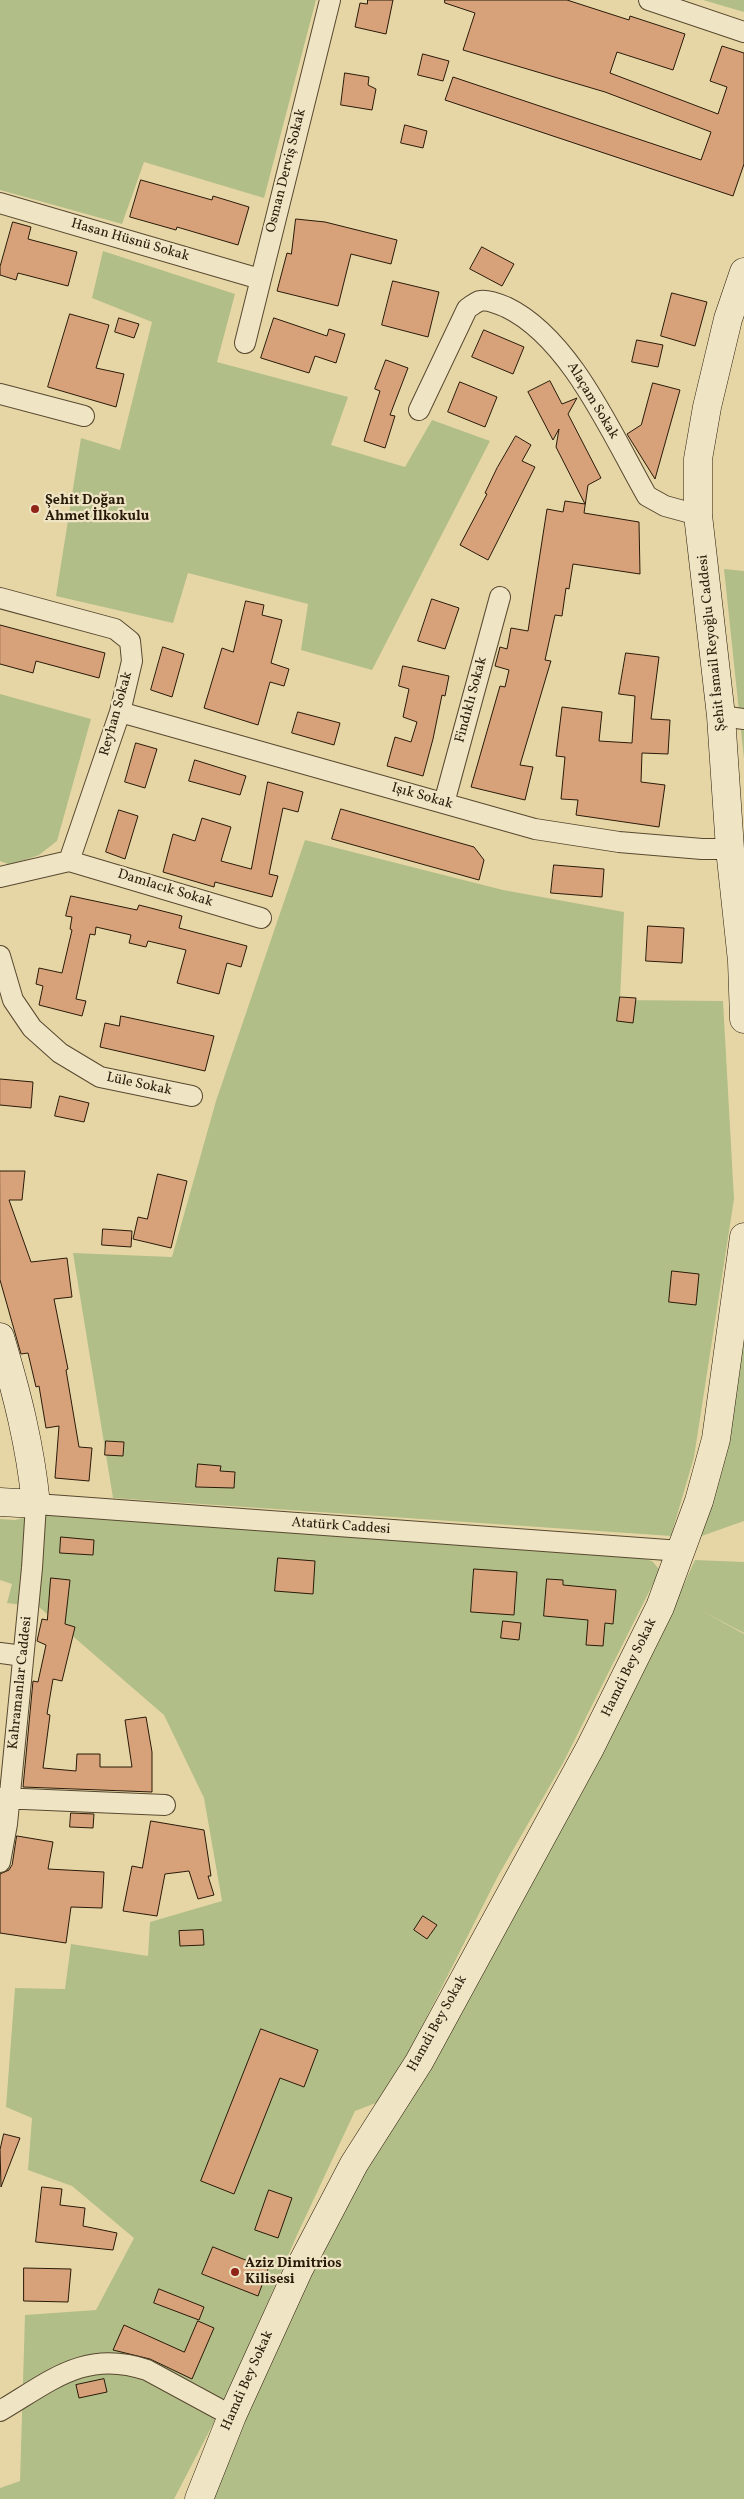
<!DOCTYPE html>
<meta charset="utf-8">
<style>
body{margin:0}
canvas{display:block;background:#e6d6a5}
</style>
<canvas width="744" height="2499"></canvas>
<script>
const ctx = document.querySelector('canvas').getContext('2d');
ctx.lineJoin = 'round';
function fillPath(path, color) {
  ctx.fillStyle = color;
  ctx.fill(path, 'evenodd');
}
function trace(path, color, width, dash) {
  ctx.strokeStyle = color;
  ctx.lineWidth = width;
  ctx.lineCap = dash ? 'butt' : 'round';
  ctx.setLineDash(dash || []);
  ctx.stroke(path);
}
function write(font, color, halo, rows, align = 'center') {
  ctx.font = font + ' Vollkorn,serif';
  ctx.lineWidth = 4.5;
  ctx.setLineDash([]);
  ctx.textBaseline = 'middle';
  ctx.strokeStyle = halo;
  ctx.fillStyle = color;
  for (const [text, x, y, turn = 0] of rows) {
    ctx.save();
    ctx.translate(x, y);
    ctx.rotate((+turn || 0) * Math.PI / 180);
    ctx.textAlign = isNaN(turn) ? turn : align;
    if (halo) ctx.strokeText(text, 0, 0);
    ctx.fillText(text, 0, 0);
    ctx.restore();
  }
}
const green = new Path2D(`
 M0,0H316L264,198L144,162L122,224L0,190Z
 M703,0H744V12Z
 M103,251L235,294L217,362L348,397L331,445L405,467L432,420L490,441L372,670L301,650L308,604L188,573L173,623L56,596L81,438L120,450L152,322L92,298Z
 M724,569L744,571V759Z
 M0,694L91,719L57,841L39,855L11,865L0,861Z
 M305,840L503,890L624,912L620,1000L723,1001L734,1199L694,1457L671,1536L113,1498L73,1253L172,1257L216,1101Z
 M744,1321V1521L696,1538Z
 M45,1513L634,1556L652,1561L660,1570L563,1763L498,1876L408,2054L381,2101L355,2111L297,2235L226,2399L174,2499H0V2488L20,2481L25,2315L96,2310L134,2238L72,2186L28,2170L32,2118L6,2107L15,1988L65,1989L71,1944L148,1956L150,1922L222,1901L204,1798L164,1715L39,1607L7,1603L12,1584L0,1580V1519L15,1520Z
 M695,1560L744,1562V1633L700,1610L744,1634V2499H211L298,2296L366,2163L678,1597Z`);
const building = new Path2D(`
 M368,0H393L386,34L355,27L360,3L367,4Z
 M445,0H567L629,20L630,16L685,34L673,70L617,52L610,73L718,114L727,87L710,81L722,46L744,53V164L733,196L445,100L453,77L701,160L711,132L605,92L463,50L475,13L445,3Z
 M423,54L449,61L443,81L418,75Z
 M345,73L369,77L368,85L376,89L372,110L341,105Z
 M405,125L427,131L423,148L401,143Z
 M141,180L212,200L213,196L249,207L238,245L177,227L176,230L130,217Z
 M296,219L325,222L397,240L391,264L351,254L338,306L277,291L287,253L291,254Z
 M13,222L31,227L28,239L77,252L68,286L18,273L16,280L0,275V267Z
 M482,247L514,264L502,286L470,269Z
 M393,281L439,292L428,337L382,325Z
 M672,293L707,302L695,346L661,336Z
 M70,314L109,325L96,368L124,374L116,407L48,387Z
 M119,318L139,324L134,338L115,332Z
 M274,318L327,336L329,329L345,334L336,363L315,356L309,373L261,358Z
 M484,330L524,347L513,374L472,357Z
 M637,340L663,345L658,367L632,362Z
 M386,360L408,368L390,415L395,416L385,448L364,441L380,391L375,389Z
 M550,381L562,404L577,398L568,414L601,478L588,485L584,513L639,522L640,574L573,564L569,589L566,588L562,616L555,615L545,660L551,661L550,664L520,765L533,767L525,800L471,787L500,686L505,687L509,670L495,666L500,647L507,649L511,628L528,631L547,509L563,512L565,501L585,504L556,447L559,429L553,440L528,392Z
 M460,382L497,397L485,427L448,412Z
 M653,383L680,390L655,479L627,434L641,425Z
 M516,436L531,445L522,461L535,467L488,560L460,545L487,494L485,493L497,468Z
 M432,599L459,608L445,649L418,641Z
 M246,601L264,605L262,615L282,620L271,663L289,669L284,686L270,682L258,725L204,708L222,648L233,652Z
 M0,625L105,653L99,678L36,661L33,673L0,664Z
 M163,647L184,654L172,697L151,690Z
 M626,653L659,657L651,719L670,720L668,754L642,753L641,782L665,785L659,827L576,815L578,800L561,799L565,757L556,756L562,707L602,712L599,741L632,743L635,696L619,694Z
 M403,666L449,676L445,696L442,695L433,739L423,776L387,766L395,737L411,742L417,722L403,717L409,689L399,686Z
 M298,712L340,723L334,745L292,733Z
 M136,743L157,749L145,788L125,782Z
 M195,760L246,776L240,795L189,781Z
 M268,782L303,792L298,812L283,808L269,874L278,876L272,897L215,882L214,887L163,872L173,834L195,841L202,818L231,827L221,861L251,869Z
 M341,809L474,847L484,860L479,880L332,839Z
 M119,810L138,816L125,859L106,852Z
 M554,865L604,869L602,897L551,893Z
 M71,896L137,910L139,905L182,916L179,928L247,946L241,967L227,963L219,994L177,983L186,950L148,941L146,947L129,943L131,935L96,927L95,935L90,934L76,999L86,1001L82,1016L39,1005L43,986L36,984L39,968L62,973L72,930L70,929L72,917L66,916Z
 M648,926L684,928L682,963L646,961Z
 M620,997L636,998L633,1023L617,1021Z
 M121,1016L214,1036L205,1071L100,1047L105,1023L119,1026Z
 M0,1079L33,1082L31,1108L0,1105Z
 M60,1096L89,1103L84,1122L55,1116Z
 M0,1171H25L22,1200H9L31,1262L67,1258L72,1297L54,1299L68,1369L66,1370L79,1447L92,1448L89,1481L55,1478L59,1426L46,1428L39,1386L36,1387L28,1353L21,1354L0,1280Z
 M158,1174L187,1181L171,1248L133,1239L138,1217L147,1219Z
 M103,1229L132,1231L131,1247L102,1245Z
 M672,1271L699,1274L696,1305L669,1302Z
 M106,1441L124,1442L123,1456L105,1455Z
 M198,1464L221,1466L220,1471L235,1472L234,1488L196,1487Z
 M61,1537L94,1540L93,1555L60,1553Z
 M278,1558L315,1561L313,1594L275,1591Z
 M474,1569L517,1572L514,1615L471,1612Z
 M51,1578L70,1580L65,1624L75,1627L62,1681L53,1679L47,1714L50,1715L43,1768L76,1771L77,1754H100V1767H132L125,1720L146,1717L152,1752V1792L23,1787L33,1681L38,1682L46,1645L37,1641L42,1619L47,1620Z
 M547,1579L563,1580V1585L616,1590L613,1624L605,1623L603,1646L586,1645L588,1620L544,1616Z
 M503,1621L521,1623L519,1640L501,1638Z
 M71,1813L94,1814L93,1828L70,1827Z
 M151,1821L204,1830L211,1876H208L214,1895L198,1899L189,1871L165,1874L157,1916L123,1911L132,1866L142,1868Z
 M17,1836L53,1842L48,1869L104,1872L102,1908L71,1907L66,1943L0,1933V1874L9,1870L12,1865Z
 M423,1916L437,1925L427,1939L414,1930Z
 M203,1930L204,1945L180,1946L179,1931Z
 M261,2029L318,2050L304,2087L280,2078L234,2194L201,2181Z
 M4,2134L20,2138L1,2187L0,2150Z
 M42,2187L62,2189L60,2205L85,2208L83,2226L117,2233L113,2250L36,2242Z
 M269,2190L292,2198L278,2238L255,2230Z
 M213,2247L268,2269L258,2296L202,2274Z
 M24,2268L71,2269L68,2302L24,2301Z
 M159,2289L204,2307L199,2320L154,2303Z
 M198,2321L214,2328L192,2379L150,2359L113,2350L124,2325L184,2352Z
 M104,2379L107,2392L79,2398L76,2385Z`);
const street = new Path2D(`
 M649,0L744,32
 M0,203L260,279
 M245,343L330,0
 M0,394L84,416
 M419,410L467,309C471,306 476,302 480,301C487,299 499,304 506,307C571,338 612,435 647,496L665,506L698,515
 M0,598L115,629L130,641L132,661L120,712L69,861
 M120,712L535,829L619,842L702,849H730
 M721,716L744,719
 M444,803L500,597
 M0,877L69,861L261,918
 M0,956L13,1000L32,1028L60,1053L100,1077L192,1096
 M0,1653L23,1656
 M0,1798L165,1805
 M0,1862L7,1824L32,1568L36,1504L681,1551
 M0,2411C51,2381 85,2349 147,2370L232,2416`);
const secondary = new Path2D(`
 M744,272L728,319L707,407L698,459V515L721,716L730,849L742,961L744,1019
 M0,1337C17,1394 30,1444 36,1504L0,1502
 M199,2499L232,2416L299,2269L354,2164L419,2062L590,1748L660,1607L699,1501L716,1439L744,1237`);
const markers = [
 [35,509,5,"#8f2418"],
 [235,2272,5,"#8f2418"]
];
const streetNames = [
 ["Osman Derviş Sokak",287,171,-76],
 ["Hasan Hüsnü Sokak",130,241,16],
 ["Alaçam Sokak",592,401,59],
 ["Şehit İsmail Reyoğlu Caddesi",713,643,-96],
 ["Findıklı Sokak",472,700,-75],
 ["Reyhan Sokak",117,714,-74],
 ["Işık Sokak",422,797,16],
 ["Damlacık Sokak",165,889,17],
 ["Lüle Sokak",139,1085,12],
 ["Atatürk Caddesi",341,1527,4],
 ["Hamdi Bey Sokak",630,1668,-64],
 ["Kahramanlar Caddesi",21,1683,-84],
 ["Hamdi Bey Sokak",438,2024,-61],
 ["Hamdi Bey Sokak",248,2381,-66]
];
const poiNames = [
 ["Şehit Doğan",45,501],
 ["Ahmet İlkokulu",45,517],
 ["Aziz Dimitrios",245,2264],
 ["Kilisesi",245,2280]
];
fillPath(green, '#b2be88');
fillPath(building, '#d7a279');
trace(building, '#291a09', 1);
trace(street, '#584930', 22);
trace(secondary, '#291a09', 29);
trace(street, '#efe4c4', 20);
trace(secondary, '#efe4c4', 28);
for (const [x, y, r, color] of markers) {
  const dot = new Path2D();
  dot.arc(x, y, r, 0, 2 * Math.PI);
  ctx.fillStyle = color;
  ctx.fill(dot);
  trace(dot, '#efe4c4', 2);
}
write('14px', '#291a09', '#efe4c4', streetNames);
write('bold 14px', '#291a09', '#efe4c4', poiNames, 'left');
</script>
